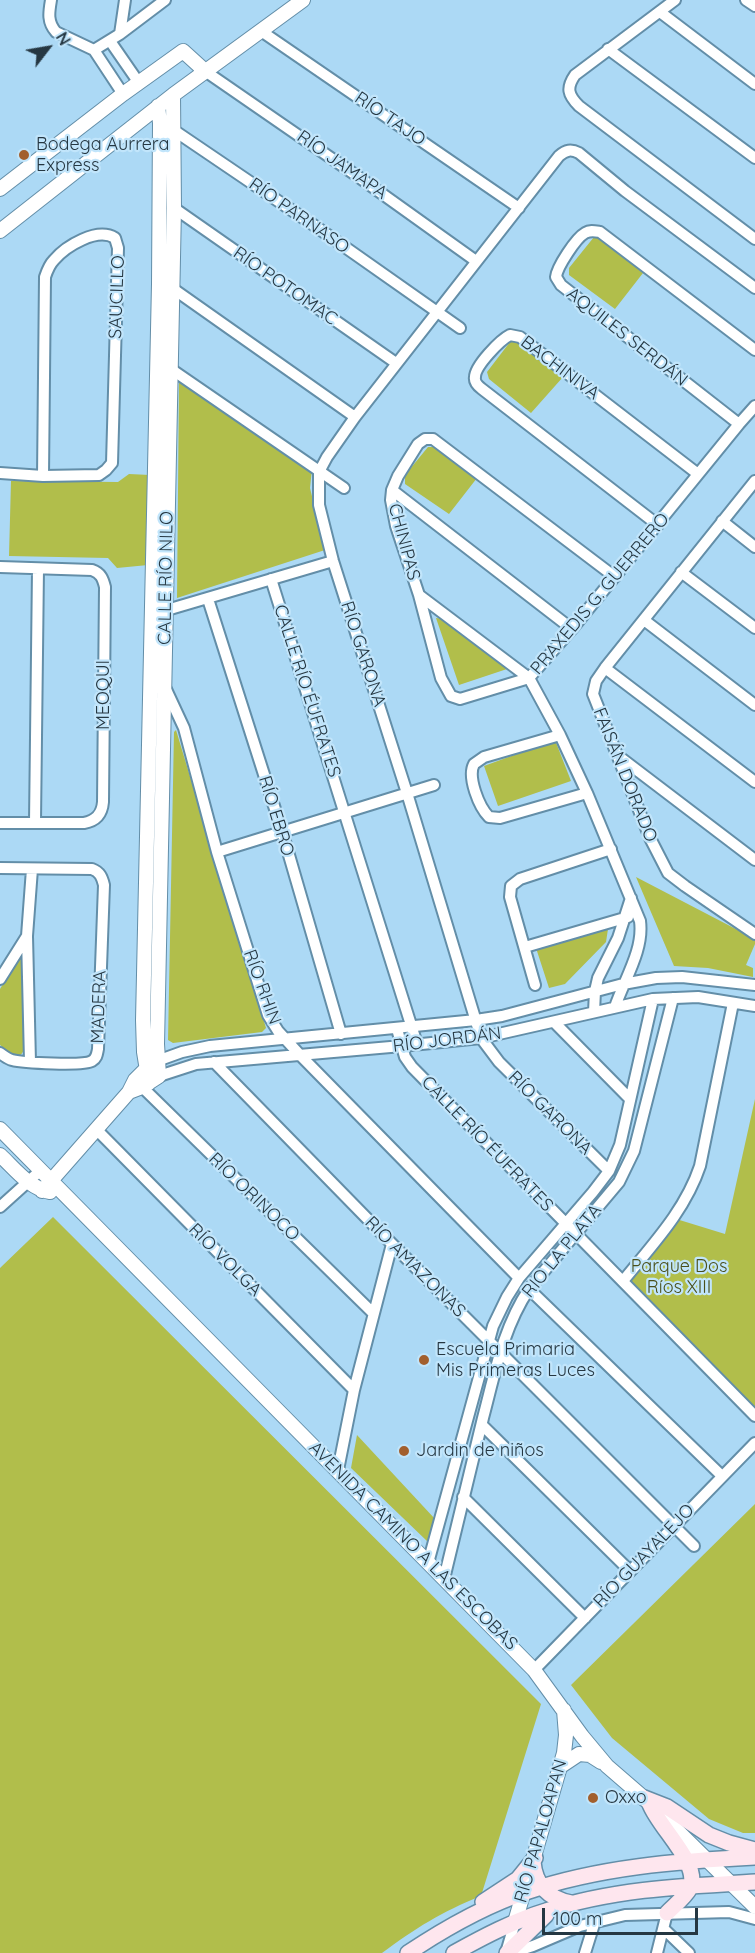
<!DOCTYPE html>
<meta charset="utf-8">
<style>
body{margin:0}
#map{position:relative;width:755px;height:1953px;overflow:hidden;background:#acd9f5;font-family:Quicksand,sans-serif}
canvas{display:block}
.north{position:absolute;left:18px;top:18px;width:60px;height:60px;-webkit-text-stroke:4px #c1e5fb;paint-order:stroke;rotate:59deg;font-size:16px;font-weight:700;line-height:24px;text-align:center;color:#253742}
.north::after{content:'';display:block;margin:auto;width:21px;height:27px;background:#253742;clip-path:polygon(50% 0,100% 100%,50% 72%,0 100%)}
.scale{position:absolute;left:542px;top:1908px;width:156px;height:27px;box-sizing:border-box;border:3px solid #253742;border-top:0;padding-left:8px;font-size:18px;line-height:21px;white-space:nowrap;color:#253742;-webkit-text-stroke:4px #c1e5fb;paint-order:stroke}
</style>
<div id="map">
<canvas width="755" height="1953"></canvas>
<div class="north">N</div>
<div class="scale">100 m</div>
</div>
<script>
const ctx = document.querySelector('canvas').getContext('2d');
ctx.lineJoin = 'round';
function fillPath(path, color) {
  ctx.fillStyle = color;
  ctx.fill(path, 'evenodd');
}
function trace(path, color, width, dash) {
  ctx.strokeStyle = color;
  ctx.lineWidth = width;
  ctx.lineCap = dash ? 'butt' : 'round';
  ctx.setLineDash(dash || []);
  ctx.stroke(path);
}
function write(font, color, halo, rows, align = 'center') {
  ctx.font = font + ' Quicksand,sans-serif';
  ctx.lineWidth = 4.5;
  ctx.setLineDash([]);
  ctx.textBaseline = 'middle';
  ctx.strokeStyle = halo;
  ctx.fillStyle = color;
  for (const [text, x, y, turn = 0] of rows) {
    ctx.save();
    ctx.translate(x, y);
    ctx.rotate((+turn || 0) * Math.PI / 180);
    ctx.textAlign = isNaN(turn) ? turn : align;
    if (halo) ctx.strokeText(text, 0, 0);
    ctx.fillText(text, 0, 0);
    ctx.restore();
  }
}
const green = new Path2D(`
 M594,237H599L643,273L615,309L569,275V268Z
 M516,340L563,377L531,413L489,379L487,372L510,342Z
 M179,382L312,469L310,488L325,550L177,598Z
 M428,447H439L477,478L449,514L405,484V475Z
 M129,474L150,475L148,565L117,568L108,558L9,556L11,481L118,482Z
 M436,618L446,619L502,662L507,669L459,685Z
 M176,730L266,1028L262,1032L173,1043L168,1040L174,732Z
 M555,740L571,781L498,806L484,766Z
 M636,877L755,939V944L746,965L753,968V977L708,968L674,966Z
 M608,929L606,942L565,984L549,988L536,948Z
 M20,956H22L25,960V1047C23,1053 21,1056 15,1058L0,1045V989Z
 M755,1099V1415L623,1281L673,1218L725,1234Z
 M53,1217L541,1704L481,1896C441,1912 416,1928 382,1953H0V1268Z
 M357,1435L435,1519L428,1542L351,1468Z
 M755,1504V1833H743L709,1819L612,1738L571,1685Z`);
const minor = new Path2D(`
 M51,0C49,12 47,22 56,32L94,50
 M675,0L575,75C566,88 568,95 579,106L755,239
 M746,0L755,6
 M660,12L755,84
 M261,31L519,208
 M120,34L125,0
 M110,41L139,83
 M608,49L755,158
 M94,50L120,34L165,0
 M94,50L123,94
 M205,71L360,178L476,261
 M169,127L315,226L460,328
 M174,208L396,363
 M172,288L355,417
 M168,367L344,488
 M739,424L561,285L556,277C557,267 576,238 585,233C590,230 594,231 600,232L755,350
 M0,473L43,476L99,475L106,470L112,463L118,248L115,238C97,227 66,246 54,260C49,265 47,271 45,277L43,476
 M755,481L605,668L596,681L593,694L650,838L668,873L685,886L755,934
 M392,490L572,629
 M722,521L755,547
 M658,525L482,389C478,386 474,382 475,377C475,366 500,340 510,335L520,337L698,474
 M0,567L92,570C101,573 103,579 105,587L103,802C102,814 96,821 84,823H0
 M681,572L755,628
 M615,577L433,439H425L418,444L398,476L392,490L391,500L396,526L419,595L441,678L451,696L460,699L529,678L572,629L739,424L755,406
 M271,579L417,1044
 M419,595L529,678L560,735L587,793L640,921C644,950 624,980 615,1007
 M208,599L282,831L341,1034
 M160,612L333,561
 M644,620L755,705
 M605,668L755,782
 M164,685L184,728L217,852L268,1015L278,1031L300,1055L519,1278
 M560,735L484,757L474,764C467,777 479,807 489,817L500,818L587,793
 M617,755L755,860
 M35,822L38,569
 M217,852L434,785
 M0,868L92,869C100,872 102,877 104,885L98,1049C97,1054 97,1058 92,1061C84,1066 23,1063 12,1060C8,1059 4,1056 0,1053
 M525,947L628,917
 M0,979L27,936
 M535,985L510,897L511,886L520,879L611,849
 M594,1012L595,991L598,978L618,938L631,898
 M554,1022L630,1099
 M397,1029L405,1057L412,1067L755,1416
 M157,1061L182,1052L210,1046L476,1020L502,1016L623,984L656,978L682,977L755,985
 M30,1062L27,936L32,869
 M214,1062L392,1244L694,1546
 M159,1076L196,1064L402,1046L481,1038L653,999L698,997L755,1006
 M138,1083L373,1313
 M96,1129L354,1390
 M609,1171L499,1062L481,1038L407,793L333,561L319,505V472L327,457L355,417L559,156C566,150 571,149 579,153L625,191L755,288
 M0,1207L41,1170
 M623,1281C652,1245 685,1211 700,1166L733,1003
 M529,1289L722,1476
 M482,1425L630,1571
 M338,1470L354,1390L392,1244
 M463,1497L585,1618
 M428,1563L493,1326L507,1297L519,1278L593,1192L609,1171L620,1145L653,999
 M444,1579C457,1525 470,1472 483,1418C495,1373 503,1328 529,1289L619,1182L634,1151L673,998
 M534,1670L755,1443
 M664,1929L689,1953
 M506,1953L515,1922
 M511,1953L533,1946L580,1926L625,1915L729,1912L755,1919
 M585,1953L595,1921
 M657,1953L667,1913`);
const tertiary = new Path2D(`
 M0,189L123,94L183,51L205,71
 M0,231L173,95L303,0
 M149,1083L144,1052L143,1020L159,284L160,123L158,106
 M129,1092L142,1087L159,1076L157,1044L174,208L173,95
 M0,1129L534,1670L582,1736L607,1766L644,1798L755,1907
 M0,1155C14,1168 30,1189 50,1192
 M42,1191L129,1092L135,1080L150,1065
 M561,1766L579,1754L590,1755L601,1762
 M515,1922L564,1753L566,1735L564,1710`);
const secondary = new Path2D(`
 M644,1798L667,1807L709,1835L729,1843L755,1850
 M650,1804C659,1828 701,1864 690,1888C685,1897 675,1905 667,1913
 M533,1862C535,1885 549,1899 571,1903
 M483,1902L518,1879L535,1858
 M408,1953C444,1929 484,1906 526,1892C599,1867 678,1861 755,1857
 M454,1953C483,1937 513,1921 546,1911C613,1889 685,1886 755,1882
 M507,1953L546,1915`);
const markers = [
 [24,155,6,"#a25f2d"],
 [424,1360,6,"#a25f2d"],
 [404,1451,6,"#a25f2d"],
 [593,1798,6,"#a25f2d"]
];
const streetNames = [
 ["RÍO TAJO",390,119,34],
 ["RÍO JAMAPA",342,165,35],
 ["RÍO PARNASO",299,216,35],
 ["RÍO POTOMAC",285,286,35],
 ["SAUCILLO",117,297,-88],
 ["AQUILES SERDÁN",627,337,38],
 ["BACHINIVA",560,368,37],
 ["CHINIPAS",404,542,75],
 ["CALLE RÍO NILO",166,578,-89],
 ["PRAXEDIS G. GUERRERO",600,594,-50],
 ["RÍO GARONA",363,654,72],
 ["CALLE RÍO ÉUFRATES",307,691,72],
 ["MEOQUI",104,695,-90],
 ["FAISÁN DORADO",625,775,68],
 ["RÍO EBRO",276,816,73],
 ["RÍO RHIN",262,987,70],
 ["MADERA",99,1007,-88],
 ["RÍO JORDÁN",447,1040,-7],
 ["RÍO GARONA",550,1113,45],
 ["CALLE RÍO ÉUFRATES",487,1144,46],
 ["RÍO ORINOCO",254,1197,44],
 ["RIO LA PLATA",562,1251,-51],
 ["RÍO VOLGA",225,1260,45],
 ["RÍO AMAZONAS",415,1267,45],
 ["AVENIDA CAMINO A LAS ESCOBAS",413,1546,45],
 ["RÍO GUAYALEJO",644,1556,-46],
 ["RÍO PAPALOAPAN",541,1831,-74]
];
const poiNames = [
 ["Bodega Aurrera",36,145],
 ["Express",36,166],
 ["Escuela Primaria",436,1350],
 ["Mis Primeras Luces",436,1371],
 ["Jardin de niños",416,1451],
 ["Oxxo",605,1798]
];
const parkNames = [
 ["Parque Dos",679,1267],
 ["Ríos XIII",679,1288]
];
fillPath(green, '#b1be4b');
trace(minor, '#638ea8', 14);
trace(tertiary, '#638ea8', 16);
trace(secondary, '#638ea8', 18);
trace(minor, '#fff', 10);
trace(tertiary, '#fff', 14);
trace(secondary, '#fee6ee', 15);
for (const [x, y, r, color] of markers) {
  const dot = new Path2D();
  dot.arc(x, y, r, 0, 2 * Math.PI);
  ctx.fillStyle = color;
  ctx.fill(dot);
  trace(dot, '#c1e5fb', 2);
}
write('18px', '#253742', '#c1e5fb', streetNames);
write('18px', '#253742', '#c1e5fb', poiNames, 'left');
write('18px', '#4a501b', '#c1e5fb', parkNames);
</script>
